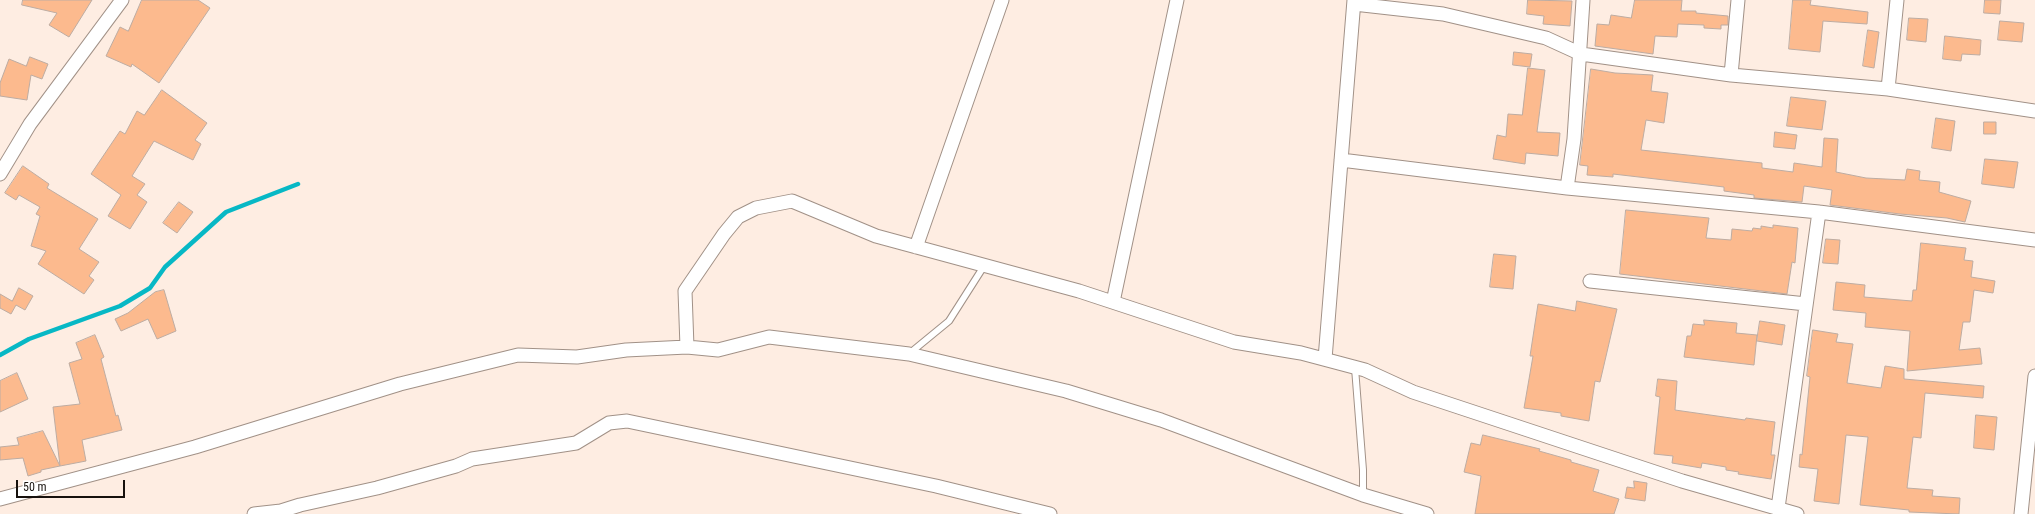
<!DOCTYPE html>
<style>
body{margin:0}
#map{position:relative;width:2035px;height:514px;overflow:hidden;background:#feede2;font-family:"Roboto Condensed",sans-serif}
canvas{display:block}
.scale{position:absolute;left:16px;top:480px;width:109px;height:18px;box-sizing:border-box;border:2px solid #17110d;border-top:0;padding-left:5px;font-size:12px;line-height:14px;white-space:nowrap;color:#17110d;-webkit-text-stroke:3px #fff;paint-order:stroke}
</style>
<div id="map">
<canvas width="2035" height="514"></canvas>
<div class="scale">50 m</div>
</div>
<script>
const ctx = document.querySelector('canvas').getContext('2d');
ctx.lineJoin = 'round';
function trace(path, color, width, dash) {
  ctx.strokeStyle = color;
  ctx.lineWidth = width;
  ctx.lineCap = dash ? 'butt' : 'round';
  ctx.setLineDash(dash || []);
  ctx.stroke(path);
}
function fillPath(path, color) {
  ctx.fillStyle = color;
  ctx.fill(path, 'evenodd');
}
const stream = new Path2D(`
 M0,355L29,339L120,306L150,288L165,267L226,212L298,184`);
const building = new Path2D(`
 M23,0H92L69,37L49,25L57,13L22,5Z
 M142,0H198L210,8L159,83L132,64L131,67L106,56L120,27L128,31Z
 M1528,0L1572,1L1570,26L1543,24L1544,16L1527,14Z
 M1635,0H1682L1681,11H1696V13L1728,16V25H1721V29L1704,28V25L1678,24L1677,37L1655,36L1653,54L1595,46L1597,24L1609,25L1611,15L1631,18Z
 M1793,0H1811L1810,5L1868,12L1867,24L1823,21L1820,52L1789,49Z
 M1985,0H2001L2000,14L1984,13Z
 M1909,18L1928,19L1926,42L1907,40Z
 M2000,21L2024,23L2022,42L1998,40Z
 M1868,30L1879,32L1874,68L1863,66Z
 M1945,36L1981,40L1980,55L1962,54L1961,61L1943,59Z
 M1514,52L1532,54L1530,67L1513,65Z
 M30,57L48,64L42,79L31,75L27,100L0,96V83L9,59L26,66Z
 M1528,68L1545,70L1537,132L1560,133L1558,156L1526,153L1525,164L1493,159L1497,135L1506,137L1508,114L1522,115Z
 M1591,69L1615,73L1653,75L1651,91L1668,93L1664,123L1646,120L1641,150L1762,163V168L1793,172L1794,163L1822,167L1824,138L1838,139L1836,172L1866,178L1905,180L1907,169L1920,171L1919,180L1940,182L1939,192L1971,201L1965,222L1947,218L1900,214L1830,205L1832,190L1804,186L1802,202L1754,198V195L1724,191V187L1699,184L1613,174V177L1587,175L1588,166L1580,165Z
 M162,90L207,123L195,140L201,144L193,160L154,141L132,176L145,184L137,195L147,202L130,229L108,216L121,195L91,174L120,131L125,134L137,111L144,115Z
 M1791,97L1826,101L1822,130L1787,126Z
 M1936,118L1955,121L1951,151L1932,148Z
 M1984,122H1996V134H1984Z
 M1775,132L1797,135L1795,149L1774,147Z
 M1985,159L2018,162L2014,188L1982,184Z
 M23,166L49,184L47,188L98,219L79,249L99,262L89,276L94,280L84,294L38,264L46,251L31,246L40,216L36,214L40,207L19,195L16,200L5,193Z
 M179,202L193,212L177,233L163,223Z
 M1626,210L1709,218L1706,238L1731,240L1732,229L1752,231L1753,228L1761,229V226L1773,228V225L1798,228L1795,263L1792,262L1787,294L1620,274Z
 M1826,239L1840,240L1838,264L1823,263Z
 M1921,243L1966,248L1964,260L1973,261L1971,277L1995,281L1993,293L1974,290L1970,322H1963L1959,350L1980,348L1982,364L1907,371L1910,331L1865,327L1866,313L1833,310L1836,282L1865,285L1864,297L1912,301L1913,290H1916Z
 M1494,254L1516,256L1513,289L1490,287Z
 M19,288L33,296L25,310L16,305L11,314L0,308V294L12,301Z
 M164,290L176,331L157,339L148,319L121,331L115,319L128,313L155,292Z
 M1577,301L1617,309L1600,382L1595,381L1589,421L1561,416V413L1524,408L1533,356H1530L1538,304L1575,311Z
 M1704,320L1737,323L1736,333L1757,335L1754,365L1684,357L1687,336H1691L1693,324L1704,325Z
 M1760,321L1785,325L1782,345L1757,341Z
 M1813,330L1838,334L1836,342L1853,344L1847,383L1881,388L1885,366L1904,369V379L1984,386L1983,398L1925,393L1921,438L1913,437L1907,488L1933,490L1932,496L1960,498L1959,514L1909,512V510L1860,505L1868,437L1846,435L1839,504L1814,501L1818,469L1799,467L1800,454L1802,455L1810,377L1807,376Z
 M95,335L104,357L101,359L116,416L118,415L122,430L82,440L86,461L60,466L53,407L80,404L69,363L82,359L76,343Z
 M17,373L28,399L0,412V381Z
 M1658,379L1677,381L1675,410L1745,420L1746,418L1775,422L1771,455H1775L1771,479L1738,474L1739,472L1726,470V467L1702,463L1701,468L1672,463L1673,456L1654,454L1660,397L1656,396Z
 M1976,415L1997,417L1994,450L1974,448Z
 M43,431L60,466L41,470V472L28,476L23,458L0,460V447L19,445L17,438Z
 M1483,435L1540,449L1539,451L1571,460V462L1599,470L1593,491L1619,499L1614,514H1475L1481,476L1464,472L1471,443L1480,445Z
 M1634,481L1647,483L1645,501L1625,498L1627,487L1634,488Z`);
const lane = new Path2D(`
 M910,353L949,321L984,266
 M1355,368L1363,470V495`);
const street = new Path2D(`
 M1354,4L1443,14L1546,38L1581,54L1731,75L1888,89L2035,111
 M1731,75L1738,0
 M1888,89L1897,0
 M1341,160L1567,188L1819,212L2035,240
 M0,174L30,124L122,0
 M1567,188L1574,139L1583,0
 M916,247L1002,0
 M1590,281L1806,304
 M1113,302L1177,0
 M687,347L685,291L724,234L738,217L756,208L792,201L876,236L1079,291L1234,342L1301,353L1365,370L1413,392L1682,481L1797,514
 M1325,359L1354,0
 M0,499L195,447L400,384L518,355L577,357L626,350L687,347L718,350L769,337L909,354L1066,391L1161,420L1363,495L1427,514
 M1778,508L1819,212
 M254,514L281,511L300,505L377,488L456,466L472,459L576,443L609,423L627,421L936,486L1050,514
 M2021,514L2035,376`);
trace(stream, '#07b8c5', 4.5);
fillPath(building, '#fcba8e');
trace(building, '#bdaca2', 1);
trace(lane, '#a19187', 8);
trace(street, '#a19187', 15);
trace(lane, '#fff', 6);
trace(street, '#fff', 13);
</script>
